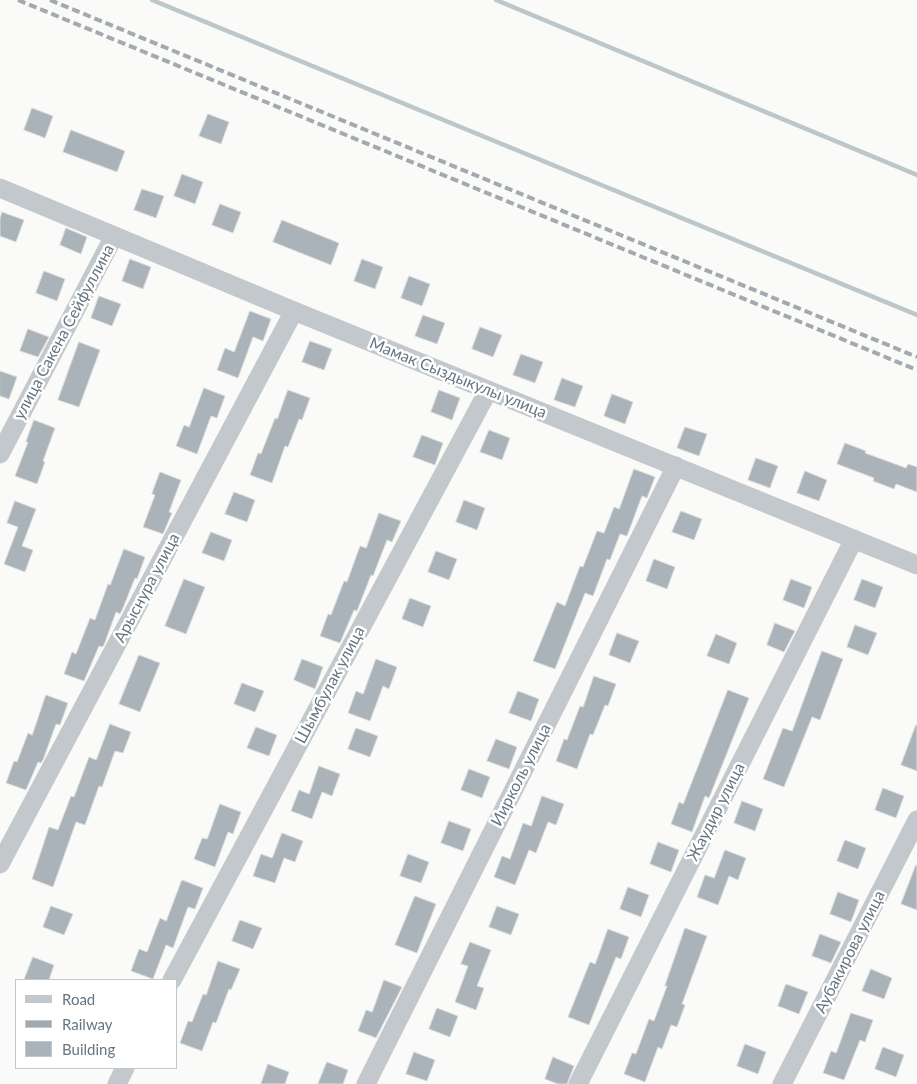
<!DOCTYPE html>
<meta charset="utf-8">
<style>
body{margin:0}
#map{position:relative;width:917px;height:1084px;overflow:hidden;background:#fafaf8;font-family:Lato,sans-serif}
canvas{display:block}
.legend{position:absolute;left:15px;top:979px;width:162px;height:90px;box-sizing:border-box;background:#fff;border:1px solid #c1c8cd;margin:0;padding:6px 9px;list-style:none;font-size:15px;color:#657683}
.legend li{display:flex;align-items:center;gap:10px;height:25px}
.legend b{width:25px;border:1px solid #c1c8cd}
</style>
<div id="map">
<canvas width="917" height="1084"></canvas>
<ul class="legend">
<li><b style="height:6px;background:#c3c8cc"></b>Road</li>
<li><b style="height:6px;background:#a2aab0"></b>Railway</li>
<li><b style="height:14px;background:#aab3b9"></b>Building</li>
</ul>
</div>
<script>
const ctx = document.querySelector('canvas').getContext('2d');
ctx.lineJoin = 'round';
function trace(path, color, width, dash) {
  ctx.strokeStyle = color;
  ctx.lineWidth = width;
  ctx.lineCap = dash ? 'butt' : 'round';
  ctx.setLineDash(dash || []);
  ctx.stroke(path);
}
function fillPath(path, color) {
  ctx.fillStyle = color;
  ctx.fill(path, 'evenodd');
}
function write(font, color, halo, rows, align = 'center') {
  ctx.font = font + ' Lato,sans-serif';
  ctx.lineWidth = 5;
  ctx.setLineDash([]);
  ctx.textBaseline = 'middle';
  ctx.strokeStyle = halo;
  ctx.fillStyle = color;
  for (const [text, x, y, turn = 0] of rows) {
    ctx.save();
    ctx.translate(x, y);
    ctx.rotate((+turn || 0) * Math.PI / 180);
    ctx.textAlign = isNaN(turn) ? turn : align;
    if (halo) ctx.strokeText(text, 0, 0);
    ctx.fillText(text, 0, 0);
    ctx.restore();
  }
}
const stream = new Path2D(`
 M152,0L917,315
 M496,0L917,175`);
const building = new Path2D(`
 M32,108L53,116L45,138L24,130Z
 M208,114L229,122L221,144L199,136Z
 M71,130L125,151L117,172L63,152Z
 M182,174L203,182L195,204L174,196Z
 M142,189L164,196L156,218L134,210Z
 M220,204L241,212L233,233L212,225Z
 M2,212L24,220L16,242L0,236V219Z
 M282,220L339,243L331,265L273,242Z
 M66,228L87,237L81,254L60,245Z
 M130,259L151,267L143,289L122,281Z
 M362,259L383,267L375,289L354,281Z
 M44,271L65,279L57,301L36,293Z
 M409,276L430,284L422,306L401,298Z
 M99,296L121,304L112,326L91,318Z
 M250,311L271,319L263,341L253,337L238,378L217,370L225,348L234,352Z
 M423,315L445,323L437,344L415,336Z
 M480,327L502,335L493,357L472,349Z
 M28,329L49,337L38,357L20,351Z
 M310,341L332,349L324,370L302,362Z
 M79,342L100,350L79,407L58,400Z
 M521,354L543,362L535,383L513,375Z
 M0,371L17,377L9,399L0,396Z
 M562,378L583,386L575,407L554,400Z
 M204,388L225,396L217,418L211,416L197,454L176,446L184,425L189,427Z
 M288,390L310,398L302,420L299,419L288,447L285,446L272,483L250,475L258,453L261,454L275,418L277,419Z
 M439,390L460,398L452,420L431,412Z
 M612,394L633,402L625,424L604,416Z
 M34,420L55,428L43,461L45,462L37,484L15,476L28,442H26Z
 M685,427L707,434L699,456L677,448Z
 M489,430L510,438L502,460L480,452Z
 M422,435L443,443L435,465L413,457Z
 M845,443L866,451L865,453L906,468L908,464L917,467V492L896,484L894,489L873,481L874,478L837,464Z
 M756,458L778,466L770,488L748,480Z
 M634,469L655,477L647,498L642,496L627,536L620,534L610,560L607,559L593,596L585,593L555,669L533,661L557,602L565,606L580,566L583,567L597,531L604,533L614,507L619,509Z
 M805,471L827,480L819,501L797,493Z
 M160,472L181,480L169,512L172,513L163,534L143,527L155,495L152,494Z
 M234,492L255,500L247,522L225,514Z
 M464,500L485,508L477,530L456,522Z
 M15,501L36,509L22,546L33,550L25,572L4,564L18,527L7,523Z
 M681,511L702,519L694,540L672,532Z
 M379,513L401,521L392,542L387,540L373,576L371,575L357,611L354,610L340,643L320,636L328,614L331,615L344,581L347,582L360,546L366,548Z
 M211,532L232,540L224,561L202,553Z
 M124,549L145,557L137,579L135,578L123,608L120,614L116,612L104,645L102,647L99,646L84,681L64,674L72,652L76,654L90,618L95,620L108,584L110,585Z
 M436,551L457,559L449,580L428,572Z
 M654,559L675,567L667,589L646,581Z
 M184,579L205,587L186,634L165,626Z
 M791,579L812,587L804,608L783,600Z
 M862,579L883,587L875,608L854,600Z
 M410,598L431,606L423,627L402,619Z
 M775,623L795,631L784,652L767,645Z
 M855,625L877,633L868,655L847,647Z
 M617,633L639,641L630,663L609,655Z
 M716,634L737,643L729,664L707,656Z
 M822,651L843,659L820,720L812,717L784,787L763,779L783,728L792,731Z
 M139,655L160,663L140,712L119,704Z
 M302,659L323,667L315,689L294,680Z
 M376,659L397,667L389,689L383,686L370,721L348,713L356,691L363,694Z
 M594,676L616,684L608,706L605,705L593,735L590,734L577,769L556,761L564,739L567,740L580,706L583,707Z
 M242,683L264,691L255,712L234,704Z
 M728,690L749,698L709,798L705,796L692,832L671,824L679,802L683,804Z
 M518,691L539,699L531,721L509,713Z
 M46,695L68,703L60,725L56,724L43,760L41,763L38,762L26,790L6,783L14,761L17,762L28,733L32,735Z
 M110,724L131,732L123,753L115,751L102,787L99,786L85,825L76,822L53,887L32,879L49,827L58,830L71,796L74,797L89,757L96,760Z
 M916,725H917V771L901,765Z
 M256,727L277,735L269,756L247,748Z
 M356,728L378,736L370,757L348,749Z
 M496,739L517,747L509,769L487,761Z
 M319,766L340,774L332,796L322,792L312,819L291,811L299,790L309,794Z
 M469,769L490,777L482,798L461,790Z
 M883,788L904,796L896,818L875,810Z
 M542,796L564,804L556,825L548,822L536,853L529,850L515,885L494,877L502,856L510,859L523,823L531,826Z
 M742,801L763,809L755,831L734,823Z
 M220,804L241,812L233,834L228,832L215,867L194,859L202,838L207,839Z
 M449,821L471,829L463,851L441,843Z
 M282,833L303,841L295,862L284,858L275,883L253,876L261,854L272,858Z
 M845,840L866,848L858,869L837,861Z
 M658,842L679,850L671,872L650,864Z
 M725,850L746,858L738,880L729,876L718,905L697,897L705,875L714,878Z
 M408,854L429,862L421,883L400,876Z
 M916,865H917V910L901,904Z
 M182,880L203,888L195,909L188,907L173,948L166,945L153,979L131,971L139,949L147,952L160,918L166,921Z
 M628,887L649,895L641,917L620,909Z
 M838,892L859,900L851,922L830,914Z
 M415,896L436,904L417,953L395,945Z
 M51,906L73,914L64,935L43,927Z
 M497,906L519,914L511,935L489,927Z
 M240,920L262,928L253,949L232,941Z
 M685,928L707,936L682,1004L685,1005L677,1027L671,1025L662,1049L658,1047L645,1082L624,1074L632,1053L636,1054L649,1019L654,1021L667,986H665Z
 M608,929L629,937L621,959L616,957L589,1025L568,1017L590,962L595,964Z
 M820,934L841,942L831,963L812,956Z
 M470,942L491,950L477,986L484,988L476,1010L455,1002L468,966L461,964Z
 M33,957L54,965L49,980H24Z
 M218,961L240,969L231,990L229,989L216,1023L213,1022L202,1051L180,1043L188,1021L192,1022L203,994L206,995Z
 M871,969L892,978L884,999L862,991Z
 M384,980L402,987L376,1038L358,1031L366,1010L372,1012Z
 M786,984L808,992L799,1014L778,1006Z
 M437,1008L458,1016L450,1037L429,1029Z
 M851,1013L873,1020L865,1042L860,1040L844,1080L823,1073L831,1051L836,1053Z
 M745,1044L766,1052L758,1074L737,1066Z
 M883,1047L904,1055L896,1077L875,1069Z
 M414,1052L435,1060L427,1081L406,1074Z
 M553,1057L574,1066L567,1084H558L545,1079Z
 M327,1062L348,1070L343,1084H318Z
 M268,1064L289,1072L285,1084H261Z`);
const minor = new Path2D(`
 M0,188L294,311L917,565
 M0,454L114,236
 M0,864L294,311
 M172,980L488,391
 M117,1084L125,1068
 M366,1084L676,466
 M578,1084L854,539
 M782,1084L917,820`);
const rail = new Path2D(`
 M18,0L917,370
 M50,0L917,357`);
const streetNames = [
 ["улица Сакена Сейфуллина",64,332,-62],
 ["Мамак Сыздыкулы улица",458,378,22],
 ["Арыснура улица",147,588,-62],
 ["Шымбулак улица",330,685,-62],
 ["Иирколь улица",521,775,-63],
 ["Жаудир улица",716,812,-63],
 ["Аубакирова улица",850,952,-63]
];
trace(stream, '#bbc7cb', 4.5);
fillPath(building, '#aab3b9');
trace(building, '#dcdcda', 1);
trace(minor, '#c3c8cc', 19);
trace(rail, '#a2aab0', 4, [8, 4]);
write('16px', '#657683', '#fff', streetNames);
</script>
